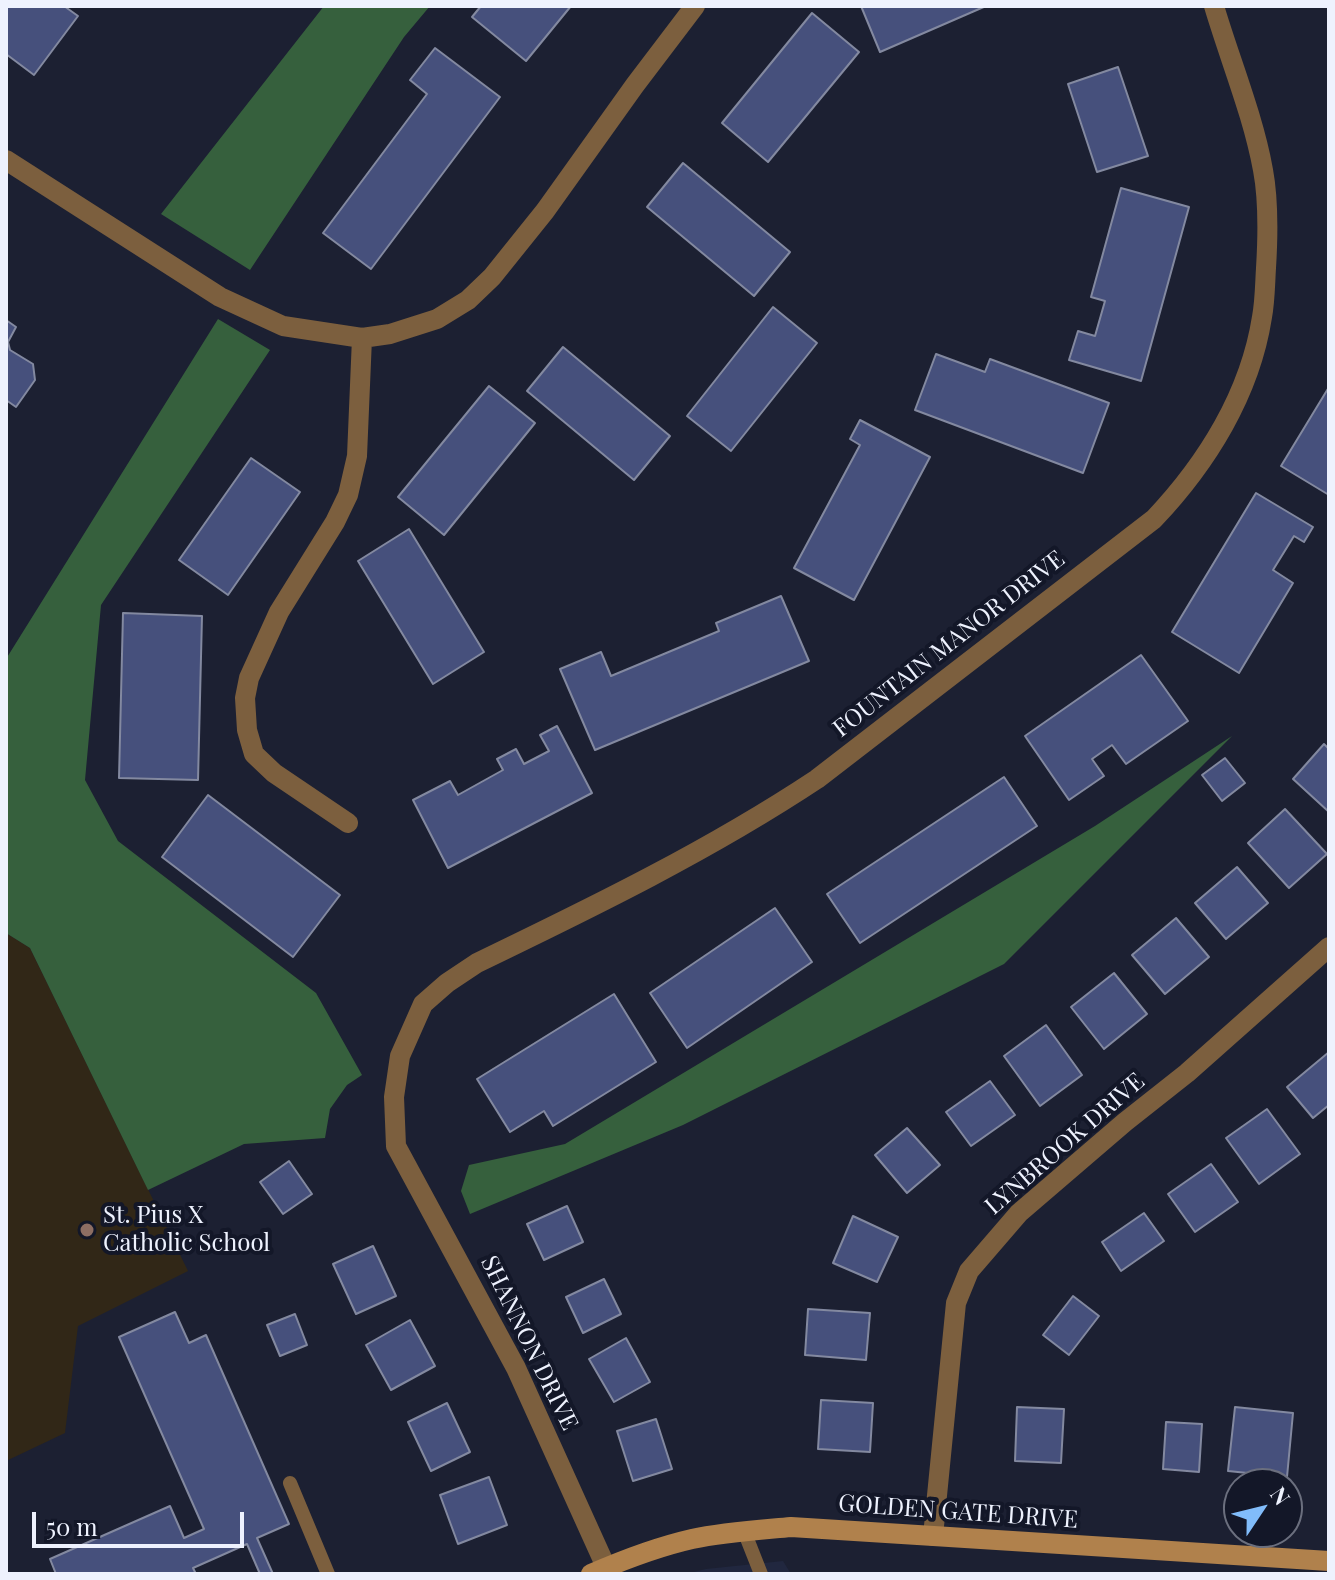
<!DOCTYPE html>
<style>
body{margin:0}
#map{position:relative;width:1335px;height:1580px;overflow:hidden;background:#1c2032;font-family:"Playfair Display",serif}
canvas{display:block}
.frame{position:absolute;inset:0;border:8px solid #eef2fe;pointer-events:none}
.north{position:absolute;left:1223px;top:1468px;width:80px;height:80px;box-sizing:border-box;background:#131728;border:2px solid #6b6f7e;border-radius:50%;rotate:55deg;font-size:22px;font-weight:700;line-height:32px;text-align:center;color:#eef2fe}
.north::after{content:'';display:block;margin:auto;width:28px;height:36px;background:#81bcfa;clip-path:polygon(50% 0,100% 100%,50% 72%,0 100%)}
.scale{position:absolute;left:32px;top:1512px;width:212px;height:36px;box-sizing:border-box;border:4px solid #eef2fe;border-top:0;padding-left:10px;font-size:24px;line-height:28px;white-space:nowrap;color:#eef2fe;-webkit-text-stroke:6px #131728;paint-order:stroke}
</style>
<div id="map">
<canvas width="1335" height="1580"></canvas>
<div class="frame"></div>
<div class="north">N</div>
<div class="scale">50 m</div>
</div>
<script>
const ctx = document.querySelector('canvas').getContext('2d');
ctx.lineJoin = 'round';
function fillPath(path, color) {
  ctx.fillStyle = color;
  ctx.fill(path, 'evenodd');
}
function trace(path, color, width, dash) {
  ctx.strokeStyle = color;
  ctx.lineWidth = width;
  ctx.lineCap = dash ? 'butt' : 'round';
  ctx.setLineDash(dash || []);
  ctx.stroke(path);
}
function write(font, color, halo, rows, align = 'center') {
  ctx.font = font + ' "Playfair Display",serif';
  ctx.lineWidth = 8;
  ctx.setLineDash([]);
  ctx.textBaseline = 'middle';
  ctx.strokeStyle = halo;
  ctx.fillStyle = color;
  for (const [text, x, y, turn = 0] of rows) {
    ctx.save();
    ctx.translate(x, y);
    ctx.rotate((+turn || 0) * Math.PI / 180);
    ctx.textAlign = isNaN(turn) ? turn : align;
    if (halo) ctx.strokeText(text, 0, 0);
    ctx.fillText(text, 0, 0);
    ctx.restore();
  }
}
const built = new Path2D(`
 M783,1561L791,1574H686L706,1569Z`);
const education = new Path2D(`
 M6,933L30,948L188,1271L78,1326L65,1433L6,1461Z`);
const forest = new Path2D(`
 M324,6H430L404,37L250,270L161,214Z
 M218,319L270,350L101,605L85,780L118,841L316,993L362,1075L347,1085L330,1109L325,1138L244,1144L148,1190L30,948L6,933V659Z
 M1232,736L1004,964L683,1125L470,1214L461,1191L469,1165L565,1144L1095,826Z`);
const building = new Path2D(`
 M6,6H64L78,16L34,75L6,54Z
 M481,6H571L526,61L472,17Z
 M861,6H986L880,52Z
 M812,13L859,52L768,162L722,123Z
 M435,48L500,97L371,269L323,233L427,94L410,80Z
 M1118,67L1148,156L1097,172L1068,84Z
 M683,163L790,252L754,296L647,207Z
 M1121,188L1189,207L1141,381L1069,360L1078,331L1095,336L1105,301L1091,297Z
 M773,307L817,343L731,451L687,416Z
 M6,320L16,327L8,342L10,350L33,364L35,380L16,407L6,400Z
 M563,347L670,436L634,480L527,391Z
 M936,354L985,372L990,359L1109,403L1083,473L915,410Z
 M489,386L535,423L444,535L398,497Z
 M1329,387V495L1281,466Z
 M860,420L930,457L854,600L794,568L860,445L850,439Z
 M251,458L300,492L228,595L179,560Z
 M1256,493L1313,527L1304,542L1294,536L1273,570L1293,583L1239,673L1172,632Z
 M409,529L484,652L433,684L358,561Z
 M781,596L809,661L595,750L560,669L601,652L611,676L719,631L716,623Z
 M123,613L202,616L198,780L119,778Z
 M1141,655L1188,721L1126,764L1112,745L1092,759L1104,776L1069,800L1025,736Z
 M557,726L592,793L448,868L413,800L450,781L458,795L503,770L497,759L516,749L524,764L549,751L540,735Z
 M1324,744L1329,749V812L1293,779Z
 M1225,758L1245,783L1222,801L1202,775Z
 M1004,777L1037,826L860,943L827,894Z
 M208,795L340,895L293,957L162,857Z
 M1285,809L1327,854L1289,888L1248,843Z
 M1237,867L1268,903L1226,939L1195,903Z
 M775,908L812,962L687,1048L650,993Z
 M1176,918L1209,957L1165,994L1132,955Z
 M1114,973L1147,1014L1104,1049L1071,1007Z
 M614,994L656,1062L553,1126L544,1111L510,1132L477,1079Z
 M1046,1025L1082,1075L1040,1106L1004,1056Z
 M1329,1052V1105L1313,1118L1287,1087Z
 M990,1081L1015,1115L971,1146L946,1112Z
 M1267,1109L1300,1154L1259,1184L1226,1138Z
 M907,1128L940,1165L907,1193L875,1155Z
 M289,1161L312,1194L283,1214L260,1182Z
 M1211,1164L1238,1202L1195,1232L1168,1194Z
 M567,1206L583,1242L544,1260L527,1224Z
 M1144,1213L1164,1241L1121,1271L1102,1242Z
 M853,1216L898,1237L877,1282L833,1263Z
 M373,1246L396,1296L356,1314L333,1264Z
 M604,1279L621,1314L583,1333L566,1297Z
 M1073,1296L1099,1316L1069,1355L1043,1335Z
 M808,1309L870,1313L866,1360L805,1355Z
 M175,1312L189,1343L206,1335L289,1524L257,1538L273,1574H260L247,1544L193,1568L196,1574H56L50,1559L170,1506L184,1538L204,1529L119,1337Z
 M295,1314L307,1345L280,1356L267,1325Z
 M410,1320L435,1366L391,1390L366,1345Z
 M626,1338L650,1382L614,1402L589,1359Z
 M821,1400L873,1403L870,1452L818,1449Z
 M447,1403L470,1452L431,1471L408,1422Z
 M1017,1407L1064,1409L1061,1463L1015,1461Z
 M1235,1407L1293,1413L1287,1477L1228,1471Z
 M656,1419L672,1469L633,1481L617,1431Z
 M1166,1422L1202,1424L1199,1472L1163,1469Z
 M489,1477L507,1525L458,1544L440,1495Z`);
const lane = new Path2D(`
 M290,1483L328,1574
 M744,1531L761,1574`);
const street = new Path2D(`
 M6,160L220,297L283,326L362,338L390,334L437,319L468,300L492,277L545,211L635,85L695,6
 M348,823L274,773L254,754L247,730L245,698L249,678L279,612L335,522L348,495L357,456L362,338
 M933,1536L956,1303L969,1271L1019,1213L1125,1122L1187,1073L1329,947
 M606,1567L516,1368L396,1146L394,1097L400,1056L423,1004L447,983L477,963C593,907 710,850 817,779L1154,519C1207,463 1250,394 1262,317C1265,301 1265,284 1266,268C1268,236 1269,202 1263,170C1253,115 1230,60 1214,6`);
const secondary = new Path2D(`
 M591,1574C623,1560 657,1547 692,1539C724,1532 758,1530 791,1527L1329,1561`);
const markers = [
 [87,1230,8,"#8d6e63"]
];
const streetNames = [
 ["FOUNTAIN MANOR DRIVE",949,644,-38],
 ["LYNBROOK DRIVE",1065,1144,-41],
 ["SHANNON DRIVE",529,1343,64],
 ["GOLDEN GATE DRIVE",958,1512,4]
];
const poiNames = [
 ["St. Pius X",103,1216],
 ["Catholic School",103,1244]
];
fillPath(built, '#21273f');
fillPath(education, '#312717');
fillPath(forest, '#36603d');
fillPath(building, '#46507c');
trace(building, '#8389a0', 2);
trace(lane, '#7c5f3e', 14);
trace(street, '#7c5f3e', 20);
trace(secondary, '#b0814c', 20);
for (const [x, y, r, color] of markers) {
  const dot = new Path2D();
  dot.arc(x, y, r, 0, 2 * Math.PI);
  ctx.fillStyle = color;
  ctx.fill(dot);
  trace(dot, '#131728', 3);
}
write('24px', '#eef2fe', '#131728', streetNames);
write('24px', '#eef2fe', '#131728', poiNames, 'left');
</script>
